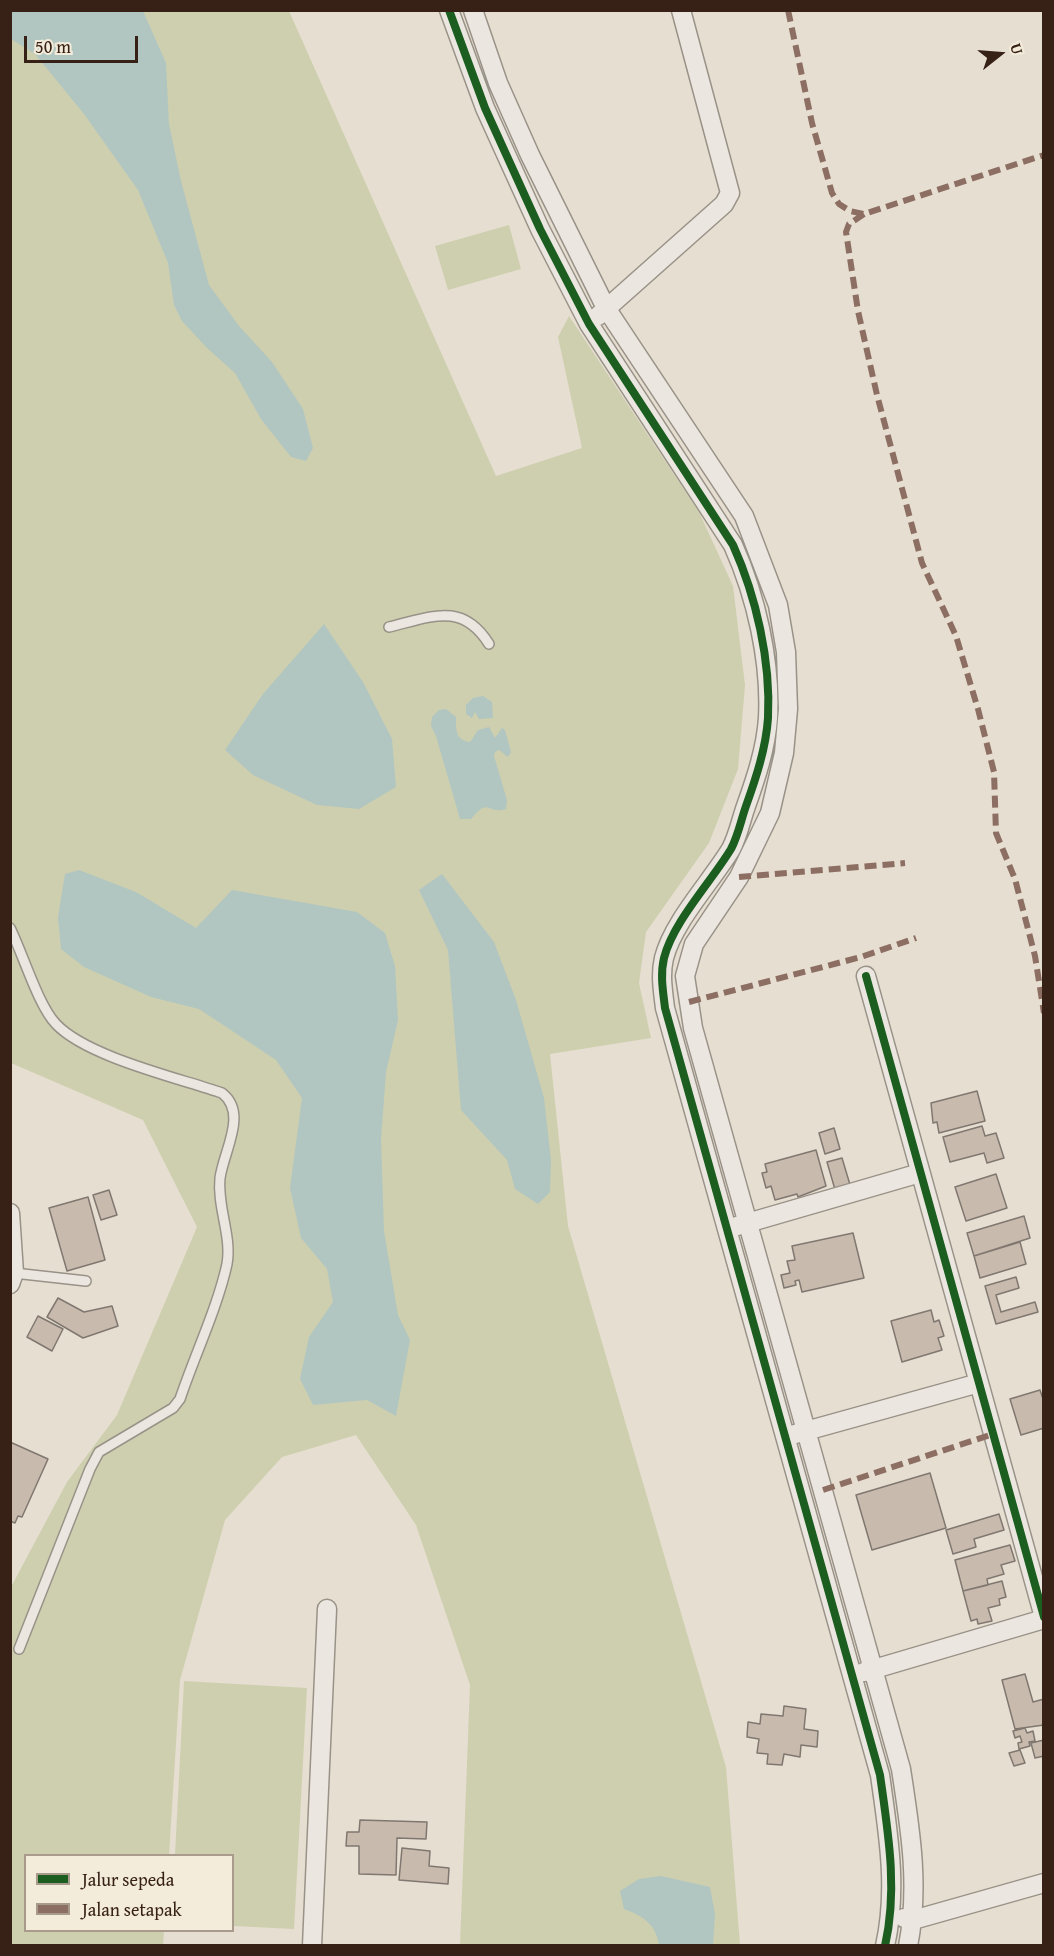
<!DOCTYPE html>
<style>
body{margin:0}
#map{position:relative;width:1054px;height:1956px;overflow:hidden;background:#e6ded0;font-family:"Gentium Book Plus",serif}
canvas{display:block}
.frame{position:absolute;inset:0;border:12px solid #372116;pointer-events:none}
.legend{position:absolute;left:24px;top:1854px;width:210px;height:78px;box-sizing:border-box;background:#f4ecdb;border:2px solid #a89b8c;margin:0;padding:8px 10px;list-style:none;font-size:18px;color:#372116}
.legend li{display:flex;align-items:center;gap:12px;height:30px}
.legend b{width:30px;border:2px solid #a89b8c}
.north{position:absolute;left:970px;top:24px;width:60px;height:60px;-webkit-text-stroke:4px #f4ecdb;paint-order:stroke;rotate:73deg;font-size:16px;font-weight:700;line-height:24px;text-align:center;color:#372116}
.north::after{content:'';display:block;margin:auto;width:21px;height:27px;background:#372116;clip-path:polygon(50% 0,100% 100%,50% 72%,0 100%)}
.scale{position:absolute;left:24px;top:36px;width:114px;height:27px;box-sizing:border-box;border:3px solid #372116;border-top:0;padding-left:8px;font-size:18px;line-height:21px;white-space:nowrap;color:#372116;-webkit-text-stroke:4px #f4ecdb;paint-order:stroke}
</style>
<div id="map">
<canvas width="1054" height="1956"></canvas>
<div class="frame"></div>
<ul class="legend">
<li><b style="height:8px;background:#1b5e20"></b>Jalur sepeda</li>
<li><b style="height:8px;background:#8d6e63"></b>Jalan setapak</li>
</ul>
<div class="north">U</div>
<div class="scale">50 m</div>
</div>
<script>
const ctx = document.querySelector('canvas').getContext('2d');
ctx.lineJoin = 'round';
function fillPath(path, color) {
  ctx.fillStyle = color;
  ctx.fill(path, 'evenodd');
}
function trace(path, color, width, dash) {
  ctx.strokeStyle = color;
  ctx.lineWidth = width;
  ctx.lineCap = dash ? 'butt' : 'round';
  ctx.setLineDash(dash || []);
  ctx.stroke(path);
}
const green = new Path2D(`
 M11,11H289L496,476L582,448L558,337L569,316L699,512L733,586L745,685L738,769L709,843L646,932L639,983L651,1038L550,1054L568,1226L726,1767L740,1945H460L470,1685L416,1525L356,1435L282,1457L225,1520L180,1680L169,1855L26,1856V1930L164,1931L163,1945H11V1587L67,1482L117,1415L197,1227L143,1120L11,1063Z
 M509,225L521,269L448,290L435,246Z
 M184,1681L307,1688L294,1929L233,1926L232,1856L175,1855Z`);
const water = new Path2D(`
 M16,10L143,11L166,63L169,124L181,181L209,285L239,326L272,362L303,409L313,448L306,461L291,457L261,419L235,373L207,348L182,321L174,305L168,263L138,190L84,114L35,54L11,39V12Z
 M324,624L363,682L392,739L396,787L359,809L317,805L253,775L225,750L263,694Z
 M483,696L492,702L493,718L479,719L475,712L472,718L466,714V705L473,698Z
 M446,709L456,717C456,729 455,740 470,742L478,730L489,727L495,738L502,728L505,730L511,752L508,757L499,750L495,752L494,756L507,800L506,809C486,815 490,796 471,819H460L436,736L431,726L432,717L439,710Z
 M79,870L136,892L196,928L232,890L357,912L385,933L395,966L398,1020L386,1072L381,1140L384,1231L398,1315L410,1340L396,1416L367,1400L313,1405L300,1379L309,1337L333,1302L327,1269L301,1238L290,1188L302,1098L276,1060L199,1009L151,997L84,967L61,949L58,917L65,874Z
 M442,874L494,942L516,1000L544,1098L551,1160L550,1192L538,1204L515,1189L507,1160L461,1110L448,950L419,890Z
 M661,1876L710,1887L715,1914L713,1945H659C656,1924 643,1916 624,1909L620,1891L639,1879Z`);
const building = new Path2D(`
 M977,1091L985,1121L939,1133L937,1122L933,1123L931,1103Z
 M982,1126L985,1136L996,1133L1004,1158L987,1163L984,1153L950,1162L943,1137Z
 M834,1128L840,1149L825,1154L819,1133Z
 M816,1150L826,1186L798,1197L797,1194L775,1200L771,1186L766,1188L762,1173L767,1172L765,1164Z
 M842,1158L851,1188L836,1193L827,1162Z
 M996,1174L1007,1208L966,1221L955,1187Z
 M109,1190L117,1215L101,1220L93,1195Z
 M88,1197L105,1260L67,1271L49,1208Z
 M1024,1216L1030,1238L974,1256L967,1233Z
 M853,1233L864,1278L802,1292L799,1280L795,1281L796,1285L784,1288L781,1275L790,1273L787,1261L795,1260L792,1246Z
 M1020,1242L1026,1264L980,1278L974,1256Z
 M1016,1277L1019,1288L996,1295L1001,1312L1035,1302L1038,1312L996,1324L985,1286Z
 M58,1298L84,1312L112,1306L118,1326L83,1338L47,1317Z
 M931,1310L934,1322L939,1320L944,1336L938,1338L942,1350L902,1362L891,1321Z
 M38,1316L63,1329L52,1351L27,1337Z
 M1040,1390L1044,1402V1428L1021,1435L1010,1399Z
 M10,1442L48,1459L22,1517L18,1516L15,1523L10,1521Z
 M930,1473L946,1528L872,1550L856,1495Z
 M999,1514L1004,1530L974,1539L976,1547L953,1554L946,1530Z
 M1010,1545L1015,1561L1001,1565L1004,1574L987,1579L988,1585L963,1591L955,1560Z
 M1002,1581L1006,1597L999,1599L1000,1605L988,1608L992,1621L978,1624L977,1619L971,1621L963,1591Z
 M1025,1674L1033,1702L1044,1699V1725L1015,1729L1002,1680Z
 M784,1706L806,1709L804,1729L818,1731L817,1747L801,1745L800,1757L784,1754L782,1765L767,1764L768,1754L757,1753L759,1739L747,1737L748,1722L760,1724L761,1714L783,1716Z
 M1025,1728L1027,1733L1033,1731L1035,1741L1029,1742L1030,1746L1019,1749L1018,1743L1022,1742L1020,1736L1015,1738L1013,1731Z
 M1044,1740V1756L1035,1758L1031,1743Z
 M1020,1750L1025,1763L1014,1766L1009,1753Z
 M360,1820L427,1822L426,1839L397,1838L396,1875L359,1874V1846H346L347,1832H359Z
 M402,1848L430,1851L429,1866L449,1868L448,1884L399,1880Z`);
const service = new Path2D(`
 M389,627C431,617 462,601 489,644
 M10,928C23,954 38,1005 56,1024C87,1057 179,1078 222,1093C248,1113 224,1150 220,1178C217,1207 232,1236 227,1264C218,1306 194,1357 180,1399L173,1408L99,1452L90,1469L19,1649
 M14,1273L86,1281`);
const minor = new Path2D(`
 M449,10L485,108L540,229L589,324L733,545C756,596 771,661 768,718C766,748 756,778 746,806C741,820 738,836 731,849C711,882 673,922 664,958C660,975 663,991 665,1008L880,1775C888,1832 898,1889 885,1946
 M473,10L498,83L530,155L606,308L744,516L778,605L786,652L788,709L784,753L770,813L739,877L694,944L685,976L693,1028L901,1769C910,1828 920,1886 908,1946
 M598,316L724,204L730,193L681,10
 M866,976L1044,1617
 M10,1213L14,1273L10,1284
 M737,1226L920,1173
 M795,1434L979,1383
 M864,1672L1044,1619
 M904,1918L913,1920L1044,1883
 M312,1946L327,1609`);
const quiet = new Path2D(`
 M788,10L812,123L832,193L839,204L850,211L864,214L1044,155
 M864,214L849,224L846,232L858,311L877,395L922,563L956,636L978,709L994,772L996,833L1015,879L1035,956L1044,1013
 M739,877L905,863
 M689,1002L861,957L916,938
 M823,1490L993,1434`);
const cycleway = new Path2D(`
 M449,10L485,108L540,229L589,324L733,545C756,596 771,661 768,718C766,748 756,778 746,806C741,820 738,836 731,849C711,882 673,922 664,958C660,975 663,991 665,1008L880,1775C888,1832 898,1889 885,1946
 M866,976L1044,1617`);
fillPath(green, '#cecfaf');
fillPath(water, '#b1c6c1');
fillPath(building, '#c9baae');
trace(building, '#807870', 1.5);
trace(service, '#999288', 12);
trace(minor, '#999288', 21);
trace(service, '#ebe7e0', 9);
trace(minor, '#ebe7e0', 18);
trace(quiet, '#8d6e63', 6, [12, 6]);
trace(cycleway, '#1b5e20', 8);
</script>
